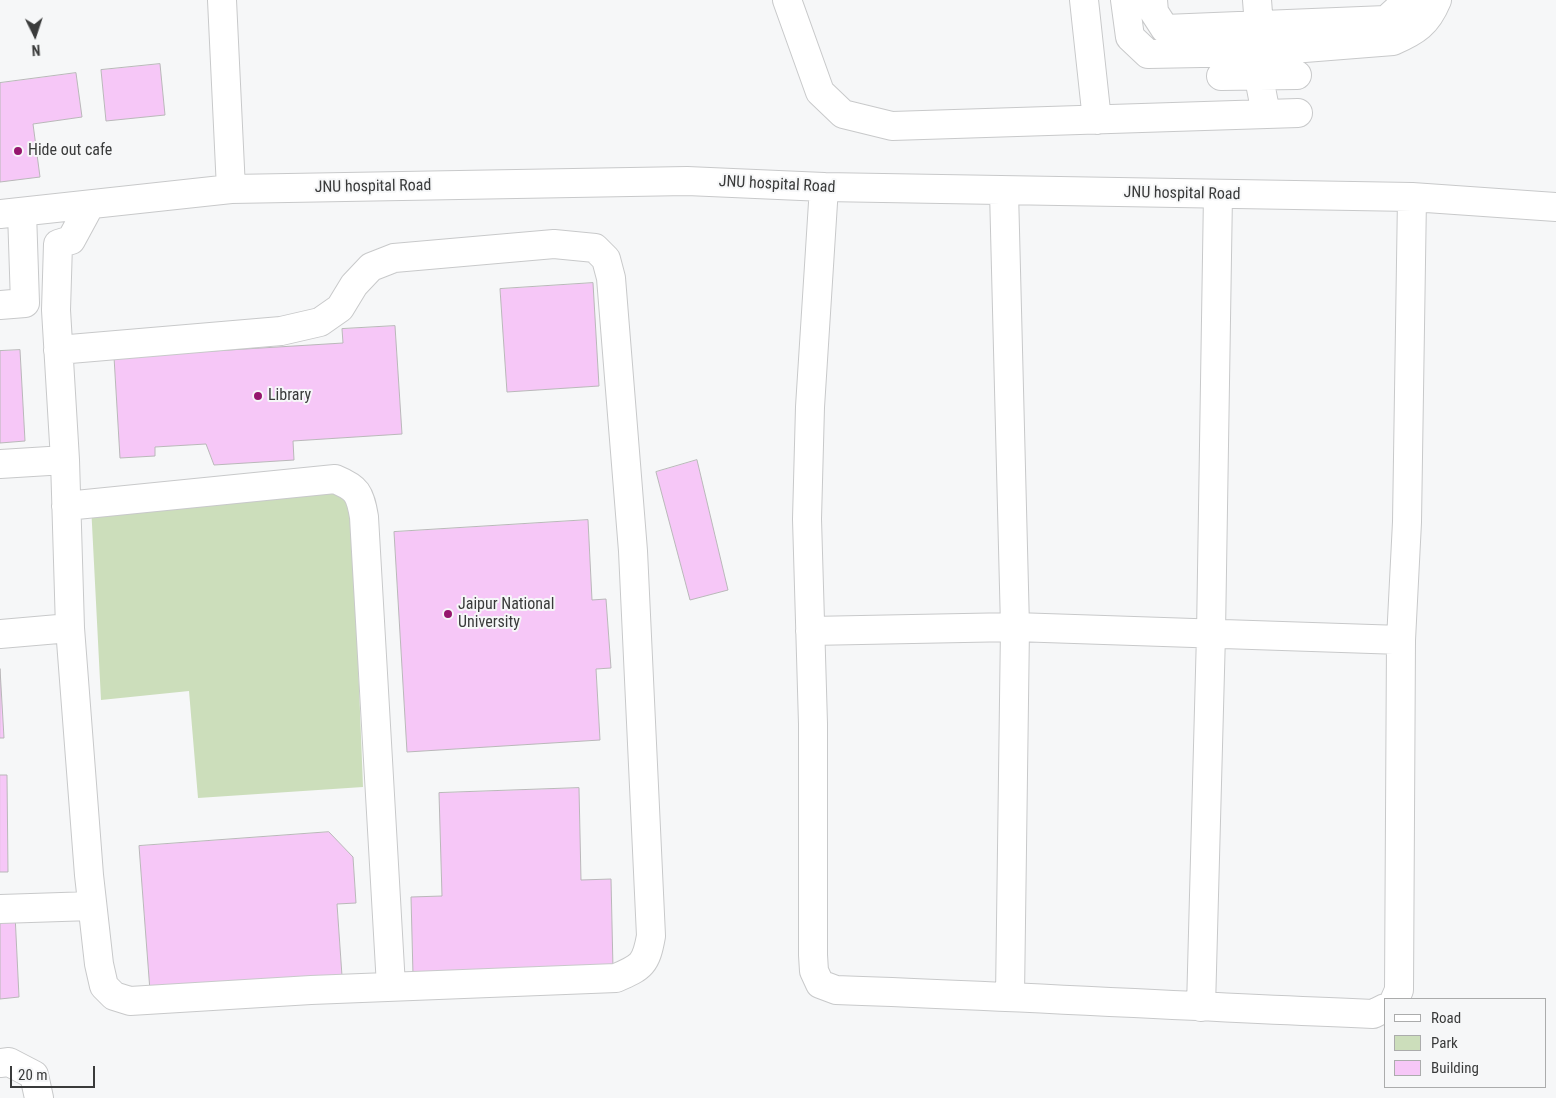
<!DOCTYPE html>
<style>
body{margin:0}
#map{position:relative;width:1556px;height:1098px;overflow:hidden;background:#f6f7f8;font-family:"Roboto Condensed",sans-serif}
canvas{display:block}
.legend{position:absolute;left:1384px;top:998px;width:162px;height:90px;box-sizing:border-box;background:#f6f7f8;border:1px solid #abacac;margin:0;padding:6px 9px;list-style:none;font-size:15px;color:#3a3b3b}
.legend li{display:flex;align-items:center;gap:10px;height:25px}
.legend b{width:25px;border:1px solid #abacac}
.north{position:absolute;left:10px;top:10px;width:50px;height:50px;-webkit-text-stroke:4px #f6f7f8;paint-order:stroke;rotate:176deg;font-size:14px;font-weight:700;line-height:20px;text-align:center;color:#3a3b3b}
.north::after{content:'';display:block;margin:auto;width:18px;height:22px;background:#3a3b3b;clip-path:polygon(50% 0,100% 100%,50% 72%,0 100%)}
.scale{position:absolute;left:10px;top:1066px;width:85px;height:22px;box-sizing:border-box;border:2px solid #3a3b3b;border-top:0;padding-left:6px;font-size:15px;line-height:18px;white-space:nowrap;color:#3a3b3b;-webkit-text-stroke:4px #f6f7f8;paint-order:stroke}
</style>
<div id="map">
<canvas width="1556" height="1098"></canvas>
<ul class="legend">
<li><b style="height:6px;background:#fff"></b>Road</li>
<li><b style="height:14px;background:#ccdebb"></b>Park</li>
<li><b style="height:14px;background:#f6c7f7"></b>Building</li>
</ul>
<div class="north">N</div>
<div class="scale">20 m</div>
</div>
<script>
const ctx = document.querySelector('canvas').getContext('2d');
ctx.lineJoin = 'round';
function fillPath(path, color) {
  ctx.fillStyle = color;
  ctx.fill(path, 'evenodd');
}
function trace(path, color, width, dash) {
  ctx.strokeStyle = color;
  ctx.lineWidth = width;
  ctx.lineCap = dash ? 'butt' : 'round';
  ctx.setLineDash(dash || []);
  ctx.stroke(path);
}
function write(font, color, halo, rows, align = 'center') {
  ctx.font = font + ' "Roboto Condensed",sans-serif';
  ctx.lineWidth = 4;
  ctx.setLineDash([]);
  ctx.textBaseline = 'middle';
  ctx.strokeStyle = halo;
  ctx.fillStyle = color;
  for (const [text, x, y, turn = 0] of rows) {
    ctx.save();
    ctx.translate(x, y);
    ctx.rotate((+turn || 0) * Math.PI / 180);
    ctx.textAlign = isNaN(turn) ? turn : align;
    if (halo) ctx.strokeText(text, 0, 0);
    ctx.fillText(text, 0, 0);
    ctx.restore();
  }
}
const green = new Path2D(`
 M351,484L363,787L198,798L189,691L101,700L91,505Z`);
const building = new Path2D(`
 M160,64L165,115L106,121L101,70Z
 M76,73L82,117L33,124L40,177L0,182V83Z
 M593,283L599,386L507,392L500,289Z
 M395,326L402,434L293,441L294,460L214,465L206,444L155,447V456L120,458L114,357L343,343L342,329Z
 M20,350L25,441L0,443V351Z
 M697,460L728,590L690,600L656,472Z
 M588,520L592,600L606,599L611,668L596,669L600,740L407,752L394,532Z
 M0,669L4,738H0Z
 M0,775H7L8,872H0Z
 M579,788L581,880L611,879L613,969L413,975L411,897L442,896L439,793Z
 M329,832L353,857L356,903L337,904L342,976L150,991L139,846Z
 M15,914L19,997L0,999V915Z`);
const minor = new Path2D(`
 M222,0L231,189
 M787,0L820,92L843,114L892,126L1298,113
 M1084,0L1097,120
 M1125,0L1130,37L1148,54L1254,52
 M1153,0L1154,12L1165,29L1386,20L1408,0
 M1257,0L1259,26
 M1221,76L1297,75
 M1266,114L1254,52L1393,41C1416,31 1427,24 1437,0
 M824,187L810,407L807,519L813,724V955L814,971L820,984L836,990C1015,996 1194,1007 1373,1014L1385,1008
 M1004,191L1015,627L1010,996
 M0,214L231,189L687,181L824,187L1412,197L1556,207
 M0,305L25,303L22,212
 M58,350L281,331L320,322L340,308L354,285L371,267L394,258L554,244L595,248L606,259L611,278L633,551L651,936C646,964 642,967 616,978L311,990L130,1001L114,996L104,986L99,964L89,875L70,628L65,460L56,310L58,244L71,240L90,205
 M0,464L65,460
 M66,506L335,479C357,488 360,493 364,517L391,986
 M810,631L1015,627L1401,640
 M0,634L70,628
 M0,909L92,906
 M1395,999L1399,990L1401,640L1407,522L1412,197
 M1201,1007L1211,634L1218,194
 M0,1063L9,1062L34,1075L39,1098`);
const markers = [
 [18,151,5,"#96166e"],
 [258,396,5,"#96166e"],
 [448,614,5,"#96166e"]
];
const poiNames = [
 ["Hide out cafe",28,151],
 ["Library",268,396],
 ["Jaipur National",458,605],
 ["University",458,623]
];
const streetNames = [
 ["JNU hospital Road",777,185,3],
 ["JNU hospital Road",373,187,-1],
 ["JNU hospital Road",1182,194,1]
];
fillPath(green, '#ccdebb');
fillPath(building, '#f6c7f7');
trace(building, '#b9b8b9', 1);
trace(minor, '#c8c9ca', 30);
trace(minor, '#fff', 28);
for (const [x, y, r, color] of markers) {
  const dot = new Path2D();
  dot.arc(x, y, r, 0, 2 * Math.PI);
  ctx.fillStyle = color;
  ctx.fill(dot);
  trace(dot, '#f6f7f8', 2);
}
write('16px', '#3a3b3b', '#f6f7f8', poiNames, 'left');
write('16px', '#3a3b3b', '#f6f7f8', streetNames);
</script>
